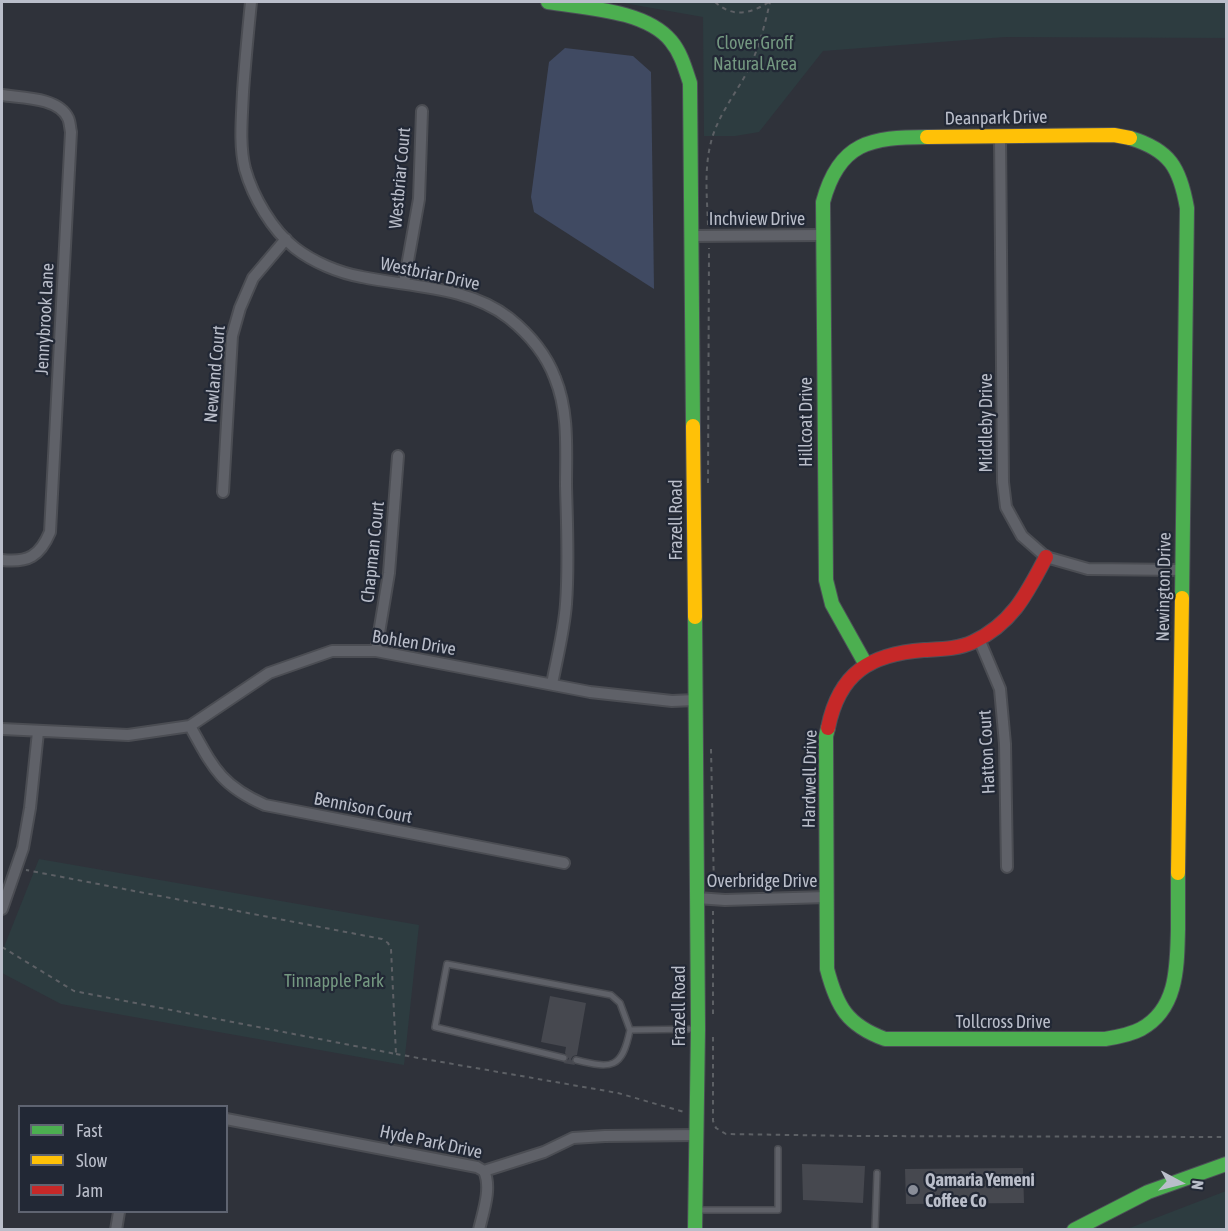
<!DOCTYPE html>
<style>
body{margin:0}
#map{position:relative;width:1228px;height:1231px;overflow:hidden;background:#2f323a;font-family:"Asap Condensed",sans-serif}
canvas{display:block}
.frame{position:absolute;inset:0;border:3px solid #babeca;pointer-events:none}
.legend{position:absolute;left:18px;top:1105px;width:210px;height:108px;box-sizing:border-box;background:#222835;border:2px solid #5f6471;margin:0;padding:8px 10px;list-style:none;font-size:18px;color:#babeca}
.legend li{display:flex;align-items:center;gap:12px;height:30px}
.legend b{width:30px;border:2px solid #5f6471}
.north{position:absolute;left:1150px;top:1153px;width:60px;height:60px;-webkit-text-stroke:4px #222835;paint-order:stroke;rotate:97deg;font-size:16px;font-weight:700;line-height:24px;text-align:center;color:#babeca}
.north::after{content:'';display:block;margin:auto;width:21px;height:27px;background:#babeca;clip-path:polygon(50% 0,100% 100%,50% 72%,0 100%)}
</style>
<div id="map">
<canvas width="1228" height="1231"></canvas>
<div class="frame"></div>
<ul class="legend">
<li><b style="height:8px;background:#4caf50"></b>Fast</li>
<li><b style="height:8px;background:#ffc107"></b>Slow</li>
<li><b style="height:8px;background:#c62828"></b>Jam</li>
</ul>
<div class="north">N</div>
</div>
<script>
const ctx = document.querySelector('canvas').getContext('2d');
ctx.lineJoin = 'round';
function fillPath(path, color) {
  ctx.fillStyle = color;
  ctx.fill(path, 'evenodd');
}
function trace(path, color, width, dash) {
  ctx.strokeStyle = color;
  ctx.lineWidth = width;
  ctx.lineCap = dash ? 'butt' : 'round';
  ctx.setLineDash(dash || []);
  ctx.stroke(path);
}
function write(font, color, halo, rows, align = 'center') {
  ctx.font = font + ' "Asap Condensed",sans-serif';
  ctx.lineWidth = 4.5;
  ctx.setLineDash([]);
  ctx.textBaseline = 'middle';
  ctx.strokeStyle = halo;
  ctx.fillStyle = color;
  for (const [text, x, y, turn = 0] of rows) {
    ctx.save();
    ctx.translate(x, y);
    ctx.rotate((+turn || 0) * Math.PI / 180);
    ctx.textAlign = isNaN(turn) ? turn : align;
    if (halo) ctx.strokeText(text, 0, 0);
    ctx.fillText(text, 0, 0);
    ctx.restore();
  }
}
const green = new Path2D(`
 M618,2H1226V38L1005,37L823,51L759,132L735,136H704L703,17Z
 M39,859L419,925L404,1065L61,1004L2,973V952Z
 M1226,1191V1229H1127Z`);
const water = new Path2D(`
 M565,48L633,56L651,72L654,289L534,212L531,197L549,62Z`);
const building = new Path2D(`
 M550,996L586,1003L577,1055L573,1056L571,1059L575,1065L563,1063L569,1059L565,1053L566,1047L541,1042Z
 M802,1164L865,1166L863,1203L803,1200Z
 M1023,1168L1024,1203L906,1204L905,1169Z`);
const path = new Path2D(`
 M715,2C733,18 750,14 769,2
 M708,225C707,197 704,169 711,142C717,118 733,97 745,76C758,52 764,28 770,2
 M708,483L709,248
 M711,749L714,888
 M2,947L74,991L396,1054L391,949L388,943L382,939L26,870
 M713,1014V911
 M713,1037V1121L716,1128L726,1134L859,1136L1226,1137
 M396,1054L618,1093L684,1112`);
const lane = new Path2D(`
 M564,1058L435,1027L447,964L611,995L620,1003L630,1030L696,1029
 M576,1060C612,1069 622,1069 630,1030
 M697,1210H778V1149
 M875,1230L877,1173`);
const street = new Path2D(`
 M251,2C248,32 245,62 243,92C242,117 239,145 245,169C253,197 272,230 295,248C313,262 339,273 362,277C410,287 468,286 509,318C529,334 546,354 555,378C569,412 566,450 566,486C567,525 569,565 566,604C564,631 557,658 552,684
 M2,95C21,98 58,97 68,118C70,122 70,128 71,132L50,532C40,556 28,563 2,560
 M1000,136L1003,482L1006,507L1022,536L1046,557L1088,569L1183,570
 M691,236L823,235
 M404,283L419,199L422,111
 M223,492L232,336L240,308L253,278L286,239
 M979,639L1000,689L1005,744L1007,867
 M376,651L389,573L398,456
 M190,726C213,767 220,785 265,805L564,863
 M2,729L128,735L190,726L269,673L332,651H376L590,692L672,701L695,700
 M697,898L725,900L827,897
 M2,909L23,848L30,808L38,732
 M226,1119L477,1167L484,1171L544,1152L573,1138L605,1136L697,1135
 M116,1230L119,1212
 M479,1230C483,1212 492,1188 484,1171`);
const fast = new Path2D(`
 M548,2C585,8 646,10 671,41C681,53 685,68 690,83L693,426
 M1130,138C1170,150 1180,168 1187,208L1182,598
 M695,617L698,1029L695,1230
 M865,663L832,604L826,580L823,202C839,142 871,137 927,137
 M828,728L826,736L827,969C837,1007 847,1025 885,1039H1105C1117,1037 1130,1035 1141,1029C1178,1009 1177,966 1178,929C1178,911 1178,892 1178,873
 M1074,1230L1148,1192L1226,1164`);
const slow = new Path2D(`
 M927,137L1114,135L1130,138
 M693,426L695,617
 M1178,873L1182,598`);
const jam = new Path2D(`
 M828,728C839,673 870,654 924,650C941,649 958,649 973,642C1013,623 1027,593 1046,557`);
const markers = [
 [913,1190,6,"#898d98"]
];
const parkNames = [
 ["Clover Groff",755,43],
 ["Natural Area",755,64],
 ["Tinnapple Park",334,981]
];
const streetNames = [
 ["Deanpark Drive",996,118,-1],
 ["Westbriar Court",400,178,-85],
 ["Inchview Drive",757,219],
 ["Westbriar Drive",430,274,12],
 ["Jennybrook Lane",45,319,-87],
 ["Newland Court",215,374,-85],
 ["Hillcoat Drive",806,422,-90],
 ["Middleby Drive",986,423,-90],
 ["Frazell Road",676,520,-90],
 ["Chapman Court",373,552,-84],
 ["Newington Drive",1164,587,-89],
 ["Bohlen Drive",414,643,9],
 ["Hatton Court",987,752,-93],
 ["Hardwell Drive",810,779,-89],
 ["Bennison Court",363,808,11],
 ["Overbridge Drive",762,881],
 ["Frazell Road",679,1006,-90],
 ["Tollcross Drive",1003,1022],
 ["Hyde Park Drive",431,1142,12]
];
const poiNames = [
 ["Qamaria Yemeni",925,1180],
 ["Coffee Co",925,1201]
];
fillPath(green, '#2d3c40');
fillPath(water, '#404a62');
fillPath(building, '#46484f');
trace(lane, '#4b4d53', 8);
trace(street, '#4b4d53', 14);
trace(fast, '#4c4f57', 16);
trace(slow, '#4c4f57', 16);
trace(jam, '#4c4f57', 16);
trace(path, '#5d6065', 2, [4.5, 4.5]);
trace(lane, '#5f6168', 5);
trace(street, '#5f6168', 10);
trace(fast, '#4caf50', 14);
trace(slow, '#ffc107', 14);
trace(jam, '#c62828', 14);
for (const [x, y, r, color] of markers) {
  const dot = new Path2D();
  dot.arc(x, y, r, 0, 2 * Math.PI);
  ctx.fillStyle = color;
  ctx.fill(dot);
  trace(dot, '#222835', 2);
}
write('18px', '#749881', '#222835', parkNames);
write('18px', '#babeca', '#222835', streetNames);
write('bold 18px', '#babeca', '#222835', poiNames, 'left');
</script>
